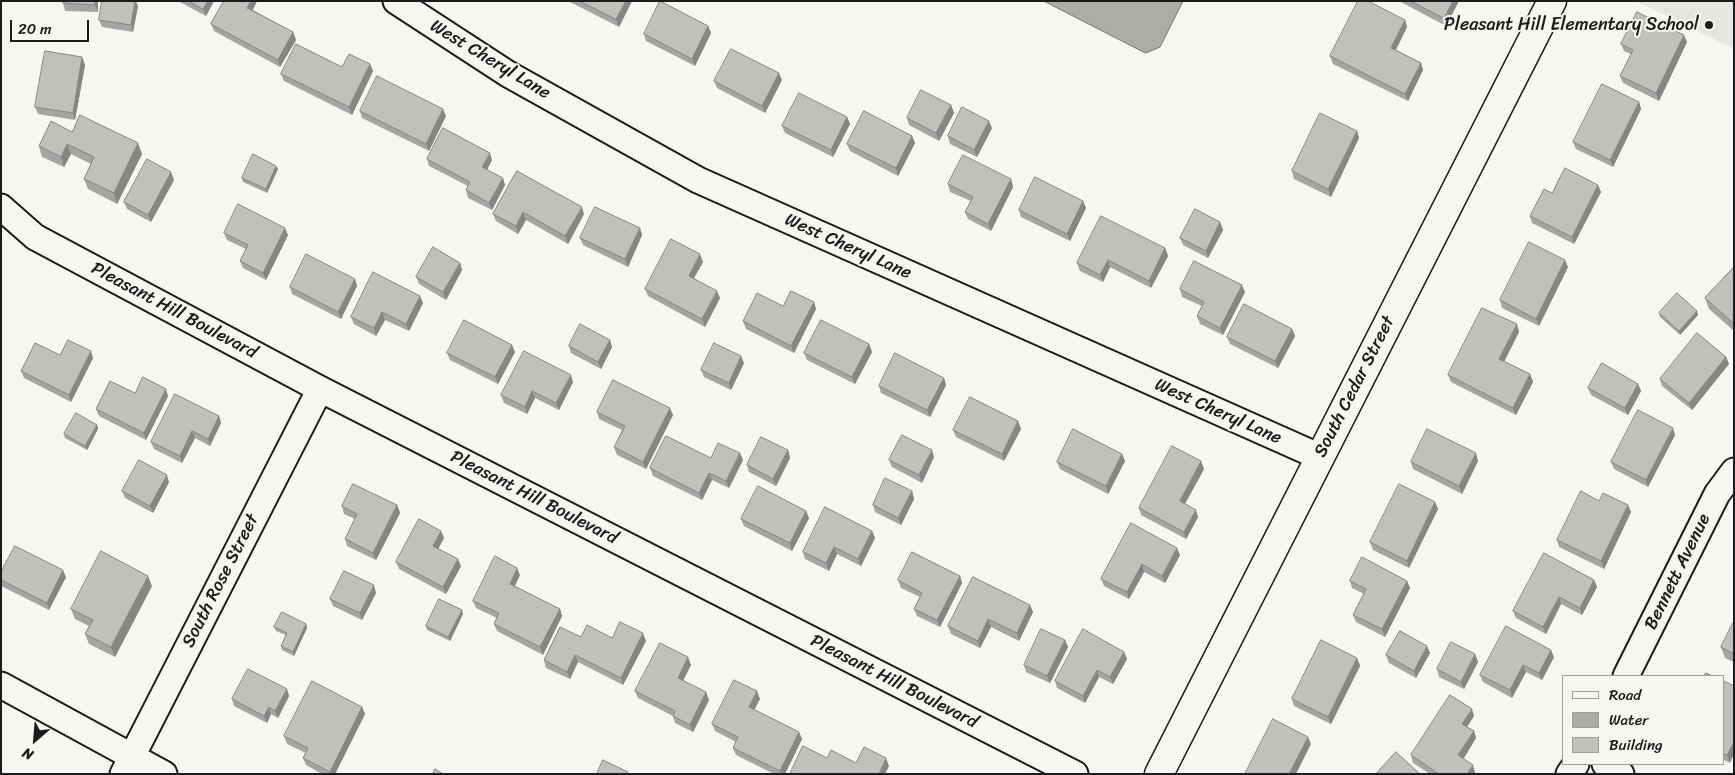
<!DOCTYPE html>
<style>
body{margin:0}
#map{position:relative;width:1735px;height:775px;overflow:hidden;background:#f6f6f2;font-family:Sriracha,sans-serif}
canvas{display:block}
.frame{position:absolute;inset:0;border:2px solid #1c1c1c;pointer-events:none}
.legend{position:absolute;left:1562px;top:675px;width:162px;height:90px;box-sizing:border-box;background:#f6f6f2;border:1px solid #9f9f9c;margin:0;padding:6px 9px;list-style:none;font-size:15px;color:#1c1c1c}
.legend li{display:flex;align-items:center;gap:10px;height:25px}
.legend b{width:25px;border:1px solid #9f9f9c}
.north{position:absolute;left:10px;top:715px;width:50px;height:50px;-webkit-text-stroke:4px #f6f6f2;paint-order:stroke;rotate:207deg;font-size:14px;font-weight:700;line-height:20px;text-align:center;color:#1c1c1c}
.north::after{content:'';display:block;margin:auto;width:18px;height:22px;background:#1c1c1c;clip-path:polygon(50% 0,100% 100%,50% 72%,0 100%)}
.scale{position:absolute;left:10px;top:20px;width:79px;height:22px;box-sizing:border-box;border:2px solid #1c1c1c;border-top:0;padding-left:6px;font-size:15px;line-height:18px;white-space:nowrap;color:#1c1c1c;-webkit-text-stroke:4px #f6f6f2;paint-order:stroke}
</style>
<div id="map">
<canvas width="1735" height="775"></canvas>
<div class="frame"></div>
<ul class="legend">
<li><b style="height:6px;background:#f6f6f2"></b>Road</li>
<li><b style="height:14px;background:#acaca9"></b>Water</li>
<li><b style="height:14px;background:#c0c0bd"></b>Building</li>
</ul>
<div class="north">N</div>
<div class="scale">20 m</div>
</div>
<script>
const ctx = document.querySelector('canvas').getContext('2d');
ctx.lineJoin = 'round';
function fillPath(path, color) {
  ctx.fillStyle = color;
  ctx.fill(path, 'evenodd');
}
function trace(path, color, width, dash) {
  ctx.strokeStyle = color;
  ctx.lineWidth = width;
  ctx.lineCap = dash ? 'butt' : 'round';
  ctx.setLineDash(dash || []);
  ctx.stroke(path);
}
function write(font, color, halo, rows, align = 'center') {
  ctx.font = font + ' Sriracha,sans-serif';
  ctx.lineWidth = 4;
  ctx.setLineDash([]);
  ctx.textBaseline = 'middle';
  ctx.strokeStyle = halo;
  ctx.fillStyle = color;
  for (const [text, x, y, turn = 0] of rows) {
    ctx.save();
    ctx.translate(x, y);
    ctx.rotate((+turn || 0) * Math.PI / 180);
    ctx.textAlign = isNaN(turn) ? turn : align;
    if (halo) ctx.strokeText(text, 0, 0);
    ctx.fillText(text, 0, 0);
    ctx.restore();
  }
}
const built = new Path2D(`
 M1636,1H1734V49Z`);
const water = new Path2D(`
 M1044,1H1183L1160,47L1146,53Z`);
const street = new Path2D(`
 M396,1L508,74L698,180L1320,457
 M1,207L35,237L320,389L1075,774
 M1626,676L1717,494L1734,471
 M1,685L164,774
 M1605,764L1621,774
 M123,774L320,389
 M1569,774L1576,764`);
const secondary = new Path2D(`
 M1159,774L1552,1`);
const wall = new Path2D(`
 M63,1H98V12L65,11L63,3Z
 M178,1H214L206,16Z
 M224,1H257L253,10L293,32L296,40L280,67L214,31L211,24Z
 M570,1H632L619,27L570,2Z
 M1399,1H1459L1446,26Z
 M138,6L133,32L102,27L99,20Z
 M1405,20L1407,27L1396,50L1421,63L1423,70L1408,101L1333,64L1330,56Z
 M708,26L711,33L695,66L646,41L644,34Z
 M1687,42L1659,101L1623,83L1620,76L1631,54L1624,51L1621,44Z
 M82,57L85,65L75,120L38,114L35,107Z
 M370,64L373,71L352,115L284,81L281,74Z
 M782,80L765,113L717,88L714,81Z
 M1639,102L1641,109L1613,167L1576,149L1573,142Z
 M951,105L954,113L939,141L909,125L907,118Z
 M360,111L446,116L429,151L362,118Z
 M847,117L850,124L833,157L785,133L782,126Z
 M992,128L977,157L950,144L948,136Z
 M1357,131L1359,138L1331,197L1294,179L1292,171Z
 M72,132L142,154L117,204L88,189L84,179L91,164L71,154L64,167L42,157L39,146Z
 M912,136L915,143L898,176L850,151L847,144Z
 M427,159L492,160L487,169L505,185L492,210L468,198L466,190L468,186L429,166Z
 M278,169L267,193L243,182L242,178Z
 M517,171L584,214L568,244L526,220L518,234L496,221L493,214Z
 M1011,179L1013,187L991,231L968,219L965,212L971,201L950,192L948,184Z
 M174,180L151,222L127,209L124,202Z
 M1598,185L1601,192L1574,244L1532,223L1530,216L1552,193Z
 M1083,201L1086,208L1070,241L1021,217L1019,210Z
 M1220,222L1223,230L1208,258L1183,245L1180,238Z
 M640,228L642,235L628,267L583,245L580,238Z
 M224,233L288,235L266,280L243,268L240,261L246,249L227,240Z
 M1165,248L1168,256L1151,288L1110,267L1103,282L1080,271L1077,263Z
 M703,262L694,278L720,298L705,327L648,296L645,289Z
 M460,263L462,270L446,300L419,284L416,277Z
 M1568,267L1539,326L1502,308L1500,300Z
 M1734,267V331L1709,309L1705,298Z
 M355,279L357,286L341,319L292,294L290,287Z
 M1180,289L1245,292L1223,335L1200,324L1197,316L1202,306L1182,297Z
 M814,302L816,309L794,353L746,329L743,321L783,306Z
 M423,303L409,331L385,320L376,336L354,324L351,317Z
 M1659,313L1698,315L1680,335L1660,317Z
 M1292,329L1295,336L1278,368L1230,344L1227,337Z
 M1519,332L1504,361L1530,374L1533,382L1516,415L1451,382L1448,375Z
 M610,340L612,347L601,369L571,353L569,346Z
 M869,344L872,352L855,384L807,360L804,353Z
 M515,352L498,384L450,360L447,353Z
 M1726,357L1729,364L1692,410L1662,386L1660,379Z
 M93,358L71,402L24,378L21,371Z
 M744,363L731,390L704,377L701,370Z
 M944,378L946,385L930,417L881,393L879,386Z
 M573,382L559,410L535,398L527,414L504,403L501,395Z
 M1638,384L1641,391L1628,415L1591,395L1588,388Z
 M135,393L168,396L146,440L99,416L96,409Z
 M597,412L673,415L646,469L617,455L614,447L622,430L599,419Z
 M219,416L221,423L210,446L195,438L182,463L154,449L151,442Z
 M1018,421L1021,429L1004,461L956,437L953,430Z
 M97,425L98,429L87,450L65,438L64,434Z
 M1675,435L1648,487L1614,469L1611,462Z
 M788,450L790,458L776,486L749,472L747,465Z
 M740,453L743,460L729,488L712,480L702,500L653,476L650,468Z
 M1122,454L1125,461L1108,494L1060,469L1057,462Z
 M934,457L922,483L892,467L889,460Z
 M1478,461L1462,494L1413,469L1411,462Z
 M1204,469L1185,504L1198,517L1186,539L1141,515L1139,508Z
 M169,482L153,513L125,498L122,491Z
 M912,491L914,499L901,525L875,512L873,505Z
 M1599,501L1631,512L1604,569L1559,547L1557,540Z
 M1435,502L1438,509L1409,568L1373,550L1370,542Z
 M397,505L400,513L376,560L347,546L345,539L355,519L344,514L342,506Z
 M806,511L809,518L792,551L744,526L741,519Z
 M1131,523L1180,555L1165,583L1144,572L1129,599L1104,586L1101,579Z
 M441,531L444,538L438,548L461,566L446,594L399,569L396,562Z
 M872,531L875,538L861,566L837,554L829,571L805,559L803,552Z
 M1,572L66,577L49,610L1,586Z
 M520,575L515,586L560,609L562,616L543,655L497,631L494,624L497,618L476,608L473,601Z
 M960,576L962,583L940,627L917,616L914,609L920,597L901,588L898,580Z
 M1594,580L1597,587L1582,615L1561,604L1546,634L1516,618L1513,611Z
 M1350,581H1407L1410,588L1385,637L1356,622L1353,615L1364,594L1352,588Z
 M152,586L115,657L89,644L85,634L89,626L75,619L71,609Z
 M376,593L362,620L333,606L330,599Z
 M1030,605L1033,612L1019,641L991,627L980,648L951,634L948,626Z
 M463,614L450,641L427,630L426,626Z
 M306,624L307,628L294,656L282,650L281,646L286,635L276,631L274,627Z
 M1734,624V662L1725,658L1721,647Z
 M581,637L612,638L646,641L623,685L578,662L570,679L546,668L544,660Z
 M1065,640L1068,647L1050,683L1026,672L1024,665Z
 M1124,652L1127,659L1113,684L1099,677L1085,703L1057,688L1055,681Z
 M1430,653L1416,678L1389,663L1386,655Z
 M1475,654L1478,662L1464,689L1439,677L1437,669Z
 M1554,657L1542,680L1526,672L1512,698L1483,682L1480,675Z
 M1357,658L1360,666L1331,724L1294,706L1292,699Z
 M691,665L683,680L709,700L693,732L675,723L673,716L638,698L635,691Z
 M1724,681L1730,763L1724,760Z
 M289,696L278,718L271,714L267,723L234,706L232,699Z
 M760,699L754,710L802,739L785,774H774L736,755L733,748L736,742L715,731L712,724Z
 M362,707L365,714L335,774H322L306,765L303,758L306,753L287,744L284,736Z
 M1474,716L1467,727L1474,731L1476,738L1463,759L1475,772L1474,774H1430L1413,763L1411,755Z`);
const shadedWall = new Path2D(`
 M95,1H98V12L95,5Z
 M135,1H136L138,6L133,32L131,25Z
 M208,1H214L206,16L203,9Z
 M251,1H257L250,15L247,8Z
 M626,1H632L619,27L616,19Z
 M1453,1H1459L1446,26L1444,18Z
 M1405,20L1407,27L1393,55L1391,48Z
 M708,26L711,33L695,66L692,59Z
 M293,32L296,40L280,67L278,60Z
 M1684,35L1687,42L1659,101L1656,93Z
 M82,57L85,65L75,120L73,113Z
 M1421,63L1423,70L1408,101L1405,94Z
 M370,64L373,71L352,115L349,107Z
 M779,73L782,80L765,113L762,106Z
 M1639,102L1641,109L1613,167L1610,160Z
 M951,105L954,113L939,141L936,133Z
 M443,109L446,116L429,151L426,144Z
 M847,117L850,124L833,157L831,150Z
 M989,121L992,128L977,157L974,150Z
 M1357,131L1359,138L1331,197L1328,189Z
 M912,136L915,143L898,176L896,168Z
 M138,143L142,154L117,204L114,193Z
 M67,144L71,154L64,167L61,157Z
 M490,153L492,160L485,174L482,167Z
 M276,166L278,169L267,193L266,189Z
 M171,172L174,180L151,222L148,215Z
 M503,178L505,185L492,210L489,203Z
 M1011,179L1013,187L991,231L988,224Z
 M1598,185L1601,192L1574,244L1572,237Z
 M1083,201L1086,208L1070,241L1067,234Z
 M582,207L584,214L568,244L565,236Z
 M523,212L526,220L518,234L516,226Z
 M1220,222L1223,230L1208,258L1206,251Z
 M285,228L288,235L266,280L263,273Z
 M640,228L642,235L628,267L625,259Z
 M1165,248L1168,256L1151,288L1149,281Z
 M700,254L703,262L691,283L689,276Z
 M1108,260L1110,267L1103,282L1100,275Z
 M1565,260L1568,267L1539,326L1536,319Z
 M460,263L462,270L446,300L443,292Z
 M355,279L357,286L341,319L338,312Z
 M1242,285L1245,292L1223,335L1220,328Z
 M717,291L720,298L705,327L702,319Z
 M420,296L423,303L409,331L406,324Z
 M814,302L816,309L794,353L791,346Z
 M1697,311L1698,315L1680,335L1679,331Z
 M382,312L385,320L376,336L374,328Z
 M1517,324L1519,332L1502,366L1499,359Z
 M1292,329L1295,336L1278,368L1275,361Z
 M610,340L612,347L601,369L598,362Z
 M869,344L872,352L855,384L852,377Z
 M512,345L515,352L498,384L495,377Z
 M91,351L93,358L71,402L69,395Z
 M741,356L744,363L731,390L729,383Z
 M1726,357L1729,364L1692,410L1689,403Z
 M1530,374L1533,382L1516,415L1513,408Z
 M571,375L573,382L559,410L556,403Z
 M944,378L946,385L930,417L927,410Z
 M1638,384L1641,391L1628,415L1625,408Z
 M166,389L168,396L146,440L144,433Z
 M532,391L535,398L527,414L525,407Z
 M670,408L673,415L646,469L643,462Z
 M219,416L221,423L210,446L208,439Z
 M1018,421L1021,429L1004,461L1002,454Z
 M97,425L98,429L87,450L85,446Z
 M1673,428L1675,435L1648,487L1646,480Z
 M192,431L195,438L182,463L180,456Z
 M788,450L790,458L776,486L773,479Z
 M932,450L934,457L922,483L919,475Z
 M740,453L743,460L729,488L726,481Z
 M1476,453L1478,461L1462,494L1459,486Z
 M1122,454L1125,461L1108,494L1106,486Z
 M1201,461L1204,469L1182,509L1180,501Z
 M709,473L712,480L702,500L699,493Z
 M167,475L169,482L153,513L150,506Z
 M912,491L914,499L901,525L898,518Z
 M1435,502L1438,509L1409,568L1407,561Z
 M397,505L400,513L376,560L373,553Z
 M1628,505L1631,512L1604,569L1601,561Z
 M1196,510L1198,517L1186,539L1184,532Z
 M806,511L809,518L792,551L790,543Z
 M441,531L444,538L436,553L433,546Z
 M872,531L875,538L861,566L858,559Z
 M834,547L837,554L829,571L826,563Z
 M1177,548L1180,555L1165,583L1162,576Z
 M458,559L461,566L446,594L443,587Z
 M1142,564L1144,572L1129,599L1127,592Z
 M517,568L520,575L512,591L510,584Z
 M63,570L66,577L49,610L47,603Z
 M148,576L152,586L115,657L111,647Z
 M960,576L962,583L940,627L937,620Z
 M1594,580L1597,587L1582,615L1580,608Z
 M1407,581L1410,588L1385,637L1382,629Z
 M374,585L376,593L362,620L360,613Z
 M1559,597L1561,604L1546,634L1543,627Z
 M1030,605L1033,612L1019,641L1017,633Z
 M560,609L562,616L543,655L540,647Z
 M462,610L463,614L450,641L448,637Z
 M988,619L991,627L980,648L978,641Z
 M306,624L307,628L294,656L293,652Z
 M643,633L646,641L623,685L621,678Z
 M1065,640L1068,647L1050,683L1047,676Z
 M1427,646L1430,653L1416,678L1414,671Z
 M1551,650L1554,657L1542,680L1539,673Z
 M1124,652L1127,659L1113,684L1110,677Z
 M1475,654L1478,662L1464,689L1461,682Z
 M575,655L578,662L570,679L567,672Z
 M688,657L691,665L681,685L678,678Z
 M1357,658L1360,666L1331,724L1328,717Z
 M1523,665L1526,672L1512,698L1510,690Z
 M1097,670L1099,677L1085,703L1083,696Z
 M287,689L289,696L278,718L275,711Z
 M757,691L760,699L752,714L749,707Z
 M706,692L709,700L693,732L690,725Z
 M269,707L271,714L267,723L264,716Z
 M362,707L365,714L335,774H330V772Z
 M1472,709L1474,716L1464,731L1462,724Z
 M1474,731L1476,738L1461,763L1458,755Z
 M799,732L802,739L785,774H781L780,771Z
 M1308,737L1311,744L1296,774H1289Z
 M1734,742V754L1730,763L1727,755Z
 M886,758L889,766L885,774H879Z
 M1473,765L1475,772L1474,774H1467Z`);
const building = new Path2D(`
 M63,1H95V5L63,3Z
 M102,1H135L131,25L99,20Z
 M189,1H208L203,9Z
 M224,1H251L247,8L293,32L278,60L211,24Z
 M580,1H626L616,19Z
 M660,1L708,26L692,59L644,34Z
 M1358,1H1368L1405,20L1391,48L1421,63L1405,94L1330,56Z
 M1411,1H1453L1444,18Z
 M1637,12L1684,35L1656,93L1620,76L1633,50L1621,44Z
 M296,44L342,67L349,54L370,64L349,107L281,74Z
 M731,49L779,73L762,106L714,81Z
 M45,51L82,57L73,113L35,107Z
 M377,76L443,109L426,144L360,111Z
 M1602,84L1639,102L1610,160L1573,142Z
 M921,90L951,105L936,133L907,118Z
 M799,93L847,117L831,150L782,126Z
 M962,107L989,121L974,150L948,136Z
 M864,111L912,136L896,168L847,144Z
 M1320,113L1357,131L1328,189L1292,171Z
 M80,115L138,143L114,193L84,179L94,157L67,144L61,157L39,146L51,121L72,132Z
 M443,128L490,153L482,167L503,178L489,203L466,190L470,182L427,159Z
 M253,154L276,166L266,189L242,178Z
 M963,155L1011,179L988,224L965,212L973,197L948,184Z
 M147,159L171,172L148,215L124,202Z
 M1565,168L1598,185L1572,237L1530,216L1544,189L1552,193Z
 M517,171L582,207L565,236L523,212L516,226L493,214Z
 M1035,177L1083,201L1067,234L1019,210Z
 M238,204L285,228L263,273L240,261L248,245L224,233Z
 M595,207L640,228L625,259L580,238Z
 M1195,209L1220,222L1206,251L1180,238Z
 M1101,216L1165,248L1149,281L1108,260L1100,275L1077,263Z
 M671,239L700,254L689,276L717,291L702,319L645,289Z
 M1529,242L1565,260L1536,319L1500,300Z
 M433,247L460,263L443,292L416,277Z
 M306,254L355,279L338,312L290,287Z
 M1194,261L1242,285L1220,328L1197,316L1204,302L1180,289Z
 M1734,267V324L1705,298Z
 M373,272L420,296L406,324L382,312L374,328L351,317Z
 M791,291L814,302L791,346L743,321L757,293L783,306Z
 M1677,293L1697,311L1679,331L1659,313Z
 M1244,304L1292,329L1275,361L1227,337Z
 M1482,308L1517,324L1499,359L1530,374L1513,408L1448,375Z
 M464,320L512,345L495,377L447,353Z
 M821,320L869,344L852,377L804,353Z
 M580,324L610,340L598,362L569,346Z
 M1697,333L1726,357L1689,403L1660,379Z
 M68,340L91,351L69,395L21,371L35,343L60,355Z
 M714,343L741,356L729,383L701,370Z
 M524,351L571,375L556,403L532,391L525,407L501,395Z
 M895,353L944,378L927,410L879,386Z
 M1602,363L1638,384L1625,408L1588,388Z
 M143,377L166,389L144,433L96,409L110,381L135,393Z
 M613,380L670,408L643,462L614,447L625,426L597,412Z
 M175,394L219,416L208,439L192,431L180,456L151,442Z
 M970,397L1018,421L1002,454L953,430Z
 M1638,410L1673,428L1646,480L1611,462Z
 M76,413L97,425L85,446L64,434Z
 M1073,429L1122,454L1106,486L1057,462Z
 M1427,429L1476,453L1459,486L1411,462Z
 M902,435L932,450L919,475L889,460Z
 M666,436L711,458L718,443L740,453L726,481L709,473L699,493L650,468Z
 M761,437L788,450L773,479L747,465Z
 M1172,446L1201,461L1180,501L1196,510L1184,532L1139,508Z
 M139,460L167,475L150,506L122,491Z
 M885,478L912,491L898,518L873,505Z
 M353,484L397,505L373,553L345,539L357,514L342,506Z
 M1399,484L1435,502L1407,561L1370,542Z
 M758,486L806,511L790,543L741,519Z
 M1581,491L1599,501L1603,493L1628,505L1601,561L1557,540Z
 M825,507L872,531L858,559L834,547L826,563L803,552Z
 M419,519L441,531L433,546L458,559L443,587L396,562Z
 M1131,523L1177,548L1162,576L1142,564L1127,592L1101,579Z
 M15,546L63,570L47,603L1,580V572Z
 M101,551L148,576L111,647L85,634L93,620L71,609Z
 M912,552L960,576L937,620L914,609L922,593L898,580Z
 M1544,553L1594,580L1580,608L1559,597L1543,627L1513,611Z
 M495,556L517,568L510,584L560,609L540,647L494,624L499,613L473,601Z
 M1362,557L1407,581L1382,629L1353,615L1366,589L1350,581Z
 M344,571L374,585L360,613L330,599Z
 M973,577L1030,605L1017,633L988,619L978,641L948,626Z
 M439,599L462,610L448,637L426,626Z
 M282,612L306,624L293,652L281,646L287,633L274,627Z
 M620,622L643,633L621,678L575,655L567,672L544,660L560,627L581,637L587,625L612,638Z
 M1733,623L1734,624V654L1721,647Z
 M1506,626L1551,650L1539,673L1523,665L1510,690L1480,675Z
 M1041,629L1065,640L1047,676L1024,665Z
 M1083,629L1124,652L1110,677L1097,670L1083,696L1055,681Z
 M1400,631L1427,646L1414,671L1386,655Z
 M1321,640L1357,658L1328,717L1292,699Z
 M1451,642L1475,654L1461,682L1437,669Z
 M660,643L688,657L678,678L706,692L690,725L673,716L675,711L635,691Z
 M248,669L287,689L275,711L269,707L264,716L232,699Z
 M1706,673L1713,676H1704Z
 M734,680L757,691L749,707L799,732L780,771L733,748L738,737L712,724Z
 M312,681L362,707L330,772L303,758L308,748L284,736Z
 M1724,681L1734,686V742L1727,755L1724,754Z
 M1450,695L1472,709L1462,724L1474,731L1458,755L1473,765L1467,774H1439L1411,755Z
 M1273,719L1308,737L1289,774H1245Z
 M803,746L827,758L831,750L856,763L864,747L886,758L879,774H790Z
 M1396,752L1420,774H1376Z
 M603,760L628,772L627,774H597Z
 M435,769L443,774H433Z`);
const markers = [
 [1709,25,5,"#1c1c1c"]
];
const poiNames = [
 ["Pleasant Hill Elementary School",1699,25]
];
const streetNames = [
 ["West Cheryl Lane",490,60,31],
 ["West Cheryl Lane",848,247,24],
 ["Pleasant Hill Boulevard",174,311,28],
 ["South Cedar Street",1355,387,-63],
 ["West Cheryl Lane",1218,412,24],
 ["Pleasant Hill Boulevard",534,498,27],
 ["Bennett Avenue",1678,572,-64],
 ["South Rose Street",221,581,-63],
 ["Pleasant Hill Boulevard",894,682,27]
];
fillPath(built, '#e6e6e2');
fillPath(water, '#acaca9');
trace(water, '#727271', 1);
trace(street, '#1c1c1c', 29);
trace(secondary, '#1c1c1c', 31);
trace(street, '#f6f6f2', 25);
trace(secondary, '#f6f6f2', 28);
fillPath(wall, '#a5a5a3');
fillPath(shadedWall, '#868684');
fillPath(building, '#c0c0bd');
trace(building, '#868684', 1);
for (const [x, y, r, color] of markers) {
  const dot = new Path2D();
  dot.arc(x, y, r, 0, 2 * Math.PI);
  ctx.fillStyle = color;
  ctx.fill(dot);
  trace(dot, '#f6f6f2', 2);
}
write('18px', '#1c1c1c', '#f6f6f2', poiNames, 'right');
write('18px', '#1c1c1c', '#f6f6f2', streetNames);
</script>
